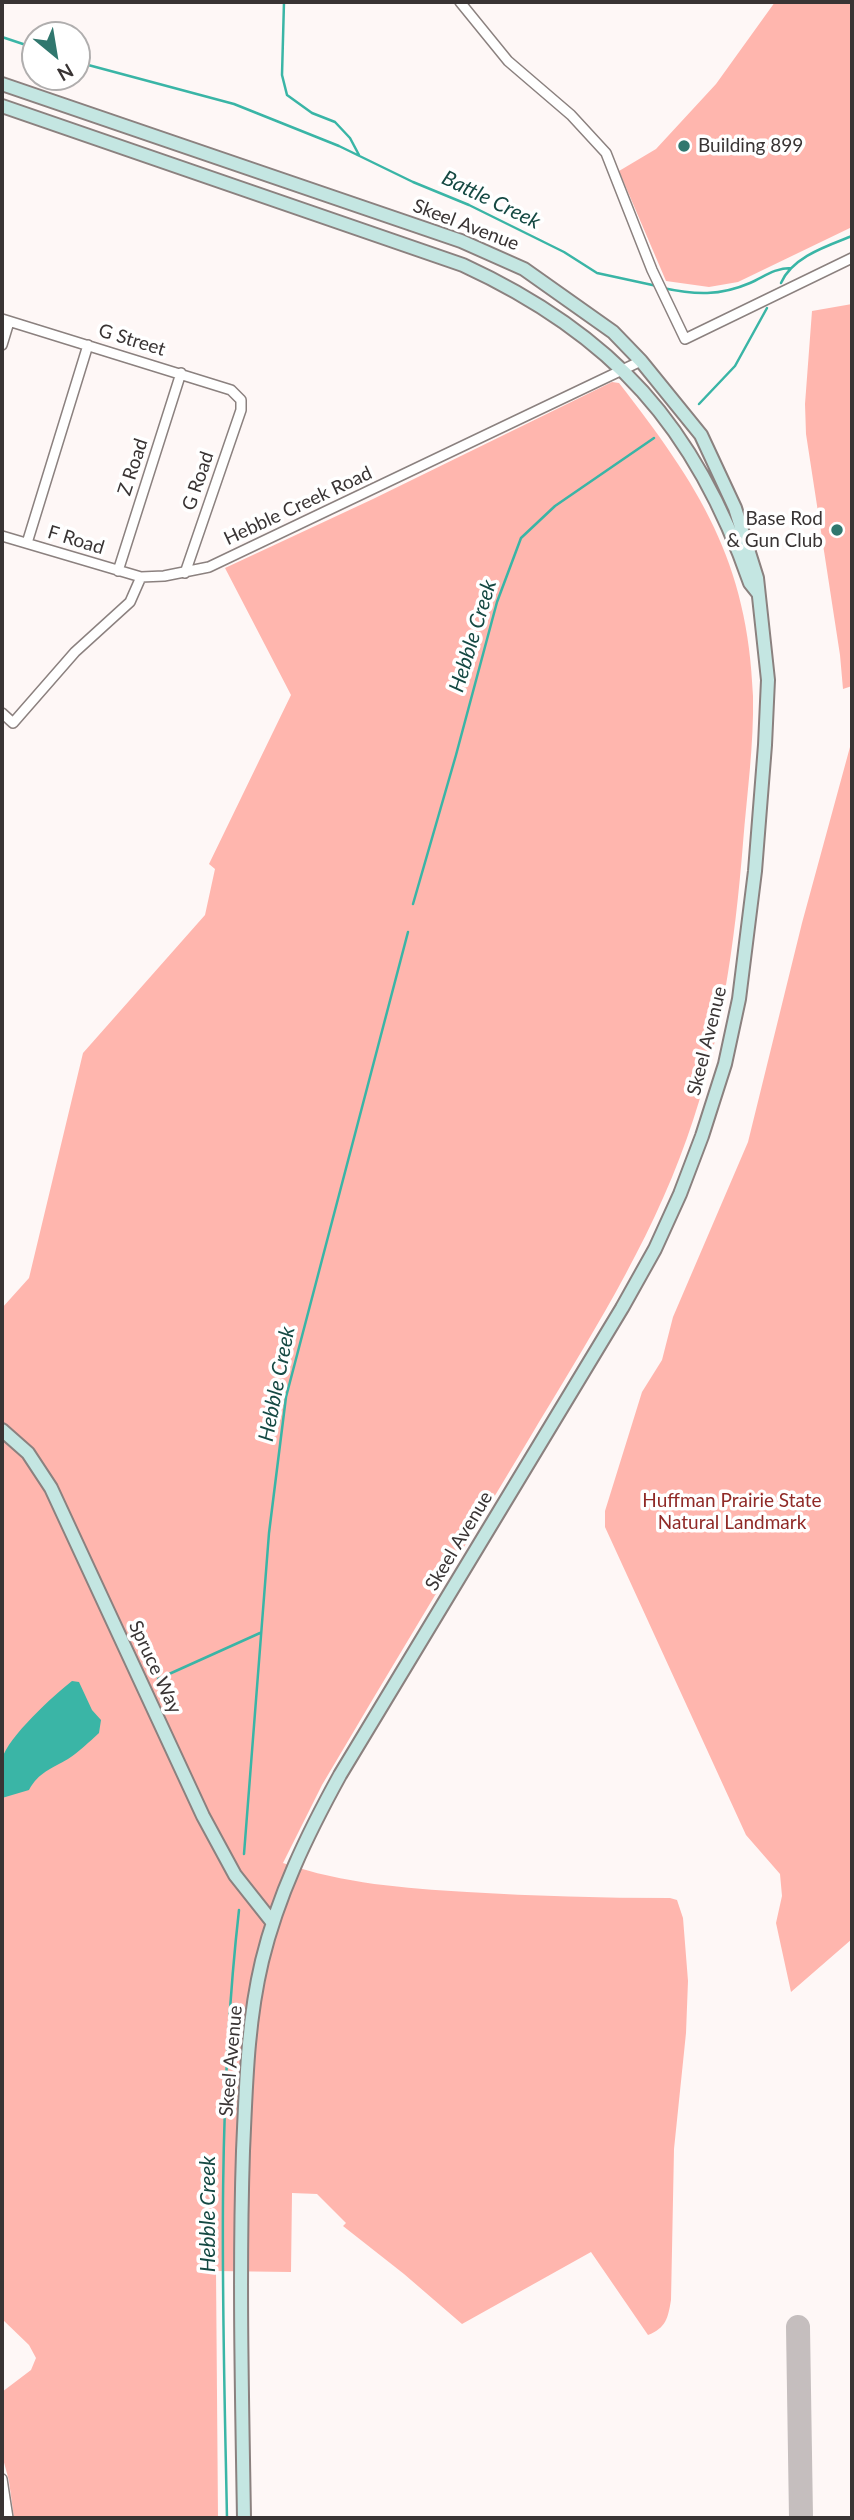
<!DOCTYPE html>
<style>
body{margin:0}
#map{position:relative;width:854px;height:2520px;overflow:hidden;background:#fef7f6;font-family:Lato,sans-serif}
canvas{display:block}
.frame{position:absolute;inset:0;border:4px solid #393434;pointer-events:none}
.north{position:absolute;left:21px;top:21px;width:70px;height:70px;box-sizing:border-box;background:#fff;border:2px solid #b0aeae;border-radius:50%;rotate:150deg;font-size:19px;font-weight:700;line-height:28px;text-align:center;color:#393434}
.north::after{content:'';display:block;margin:auto;width:24px;height:32px;background:#30776e;clip-path:polygon(50% 0,100% 100%,50% 72%,0 100%)}
</style>
<div id="map">
<canvas width="854" height="2520"></canvas>
<div class="frame"></div>
<div class="north">N</div>
</div>
<script>
const ctx = document.querySelector('canvas').getContext('2d');
ctx.lineJoin = 'round';
function fillPath(path, color) {
  ctx.fillStyle = color;
  ctx.fill(path, 'evenodd');
}
function trace(path, color, width, dash) {
  ctx.strokeStyle = color;
  ctx.lineWidth = width;
  ctx.lineCap = dash ? 'butt' : 'round';
  ctx.setLineDash(dash || []);
  ctx.stroke(path);
}
function write(font, color, halo, rows, align = 'center') {
  ctx.font = font + ' Lato,sans-serif';
  ctx.lineWidth = 7;
  ctx.setLineDash([]);
  ctx.textBaseline = 'middle';
  ctx.strokeStyle = halo;
  ctx.fillStyle = color;
  for (const [text, x, y, turn = 0] of rows) {
    ctx.save();
    ctx.translate(x, y);
    ctx.rotate((+turn || 0) * Math.PI / 180);
    ctx.textAlign = isNaN(turn) ? turn : align;
    if (halo) ctx.strokeText(text, 0, 0);
    ctx.fillText(text, 0, 0);
    ctx.restore();
  }
}
const green = new Path2D(`
 M775,2H852V227L738,282L709,287L666,281L619,171L656,149L716,84Z
 M852,304V686L843,689L840,655L806,434L805,404L812,311Z
 M612,382L619,383C699,486 748,561 753,696C754,744 747,794 743,843C735,943 721,1043 687,1138C649,1246 587,1342 529,1439C460,1554 390,1669 322,1785L283,1863C345,1884 403,1888 467,1892C535,1896 602,1898 670,1898L677,1900L683,1918L688,1981L686,2033L674,2149L671,2300C668,2318 666,2328 648,2335L591,2252L462,2324L404,2274L343,2226L346,2223L317,2194L292,2193L291,2272L216,2271L218,2518H14L9,2481L2,2455V2392L31,2370L36,2358L29,2345L2,2319V1308L29,1278L83,1053L205,915L215,869L209,864L291,695L225,568L373,499Z
 M852,724V1939L791,1992L776,1923L782,1896L780,1874L746,1835L605,1527V1511L642,1392L662,1360L673,1317L748,1142L802,923L850,747Z`);
const water = new Path2D(`
 M72,1681L79,1682L92,1710L101,1720L99,1733C89,1742 79,1752 68,1759C51,1769 39,1772 29,1790L2,1798C2,1787 0,1770 2,1759C8,1737 54,1695 72,1681Z`);
const stream = new Path2D(`
 M284,2L282,75L287,95L312,113L335,122L350,138L359,155
 M2,37L35,48
 M77,62L234,104L339,146L413,182L469,205L564,252L597,273L657,286
 M781,283C792,257 827,246 852,236
 M663,288C695,295 720,296 750,283C764,277 774,268 791,268
 M699,404L735,366L767,308
 M413,904L456,755L497,602L521,538L555,506L654,438
 M158,1679L260,1633
 M244,1854L269,1533L286,1397L408,932
 M227,2518C223,2315 216,2112 239,1910`);
const taxiway = new Path2D(`
 M798,2327L801,2518`);
const street = new Path2D(`
 M460,2L508,61L571,115L606,153L652,270L685,339L852,258
 M2,319L231,390L241,400V410L185,573
 M2,345L9,322
 M2,536L141,577L164,576L209,567L641,361
 M27,543L88,345
 M118,571L181,373
 M2,713L13,723L75,652L130,602L141,577
 M2,2479L8,2518`);
const secondary = new Path2D(`
 M2,84L461,241L524,269L613,332L641,361L701,435L735,508L757,578L768,680L765,745L755,871L739,999L725,1064L702,1136L680,1194L655,1249L622,1308L340,1775C307,1835 278,1895 262,1961C247,2024 246,2087 243,2151C239,2274 242,2396 244,2518
 M2,106L463,265C613,334 696,427 750,583L758,593
 M2,1430L28,1453L51,1488L203,1816L235,1875L273,1923`);
const markers = [
 [684,146,7,"#30776e"],
 [837,530,7,"#30776e"]
];
const poiNames = [
 ["Building 899",698,146],
 ["Base Rod",823,519,"right"],
 ["& Gun Club",823,541,"right"]
];
const streetNames = [
 ["Skeel Avenue",466,225,21],
 ["G Street",132,340,17],
 ["Z Road",133,467,-72],
 ["G Road",198,481,-71],
 ["Hebble Creek Road",298,506,-25],
 ["F Road",76,540,17],
 ["Skeel Avenue",707,1041,-76],
 ["Skeel Avenue",459,1541,-59],
 ["Spruce Way",155,1667,65],
 ["Skeel Avenue",231,2061,-85]
];
const parkNames = [
 ["Huffman Prairie State",732,1501],
 ["Natural Landmark",732,1523]
];
const waterNames = [
 ["Battle Creek",491,200,26],
 ["Hebble Creek",473,636,-73],
 ["Hebble Creek",277,1384,-79],
 ["Hebble Creek",208,2214,-90]
];
fillPath(green, '#ffb6ae');
fillPath(water, '#3ab5a6');
trace(stream, '#3ab5a6', 2.5);
trace(taxiway, '#c5bebe', 24);
trace(street, '#8b817f', 12);
trace(secondary, '#8b817f', 16);
trace(street, '#fff', 9);
trace(secondary, '#c4e6e2', 12);
for (const [x, y, r, color] of markers) {
  const dot = new Path2D();
  dot.arc(x, y, r, 0, 2 * Math.PI);
  ctx.fillStyle = color;
  ctx.fill(dot);
  trace(dot, '#fff', 2.5);
}
write('19px', '#393434', '#fff', poiNames, 'left');
write('19px', '#393434', '#fff', streetNames);
write('19px', '#902a27', '#fff', parkNames);
write('italic 21px', '#154943', '#fff', waterNames);
</script>
